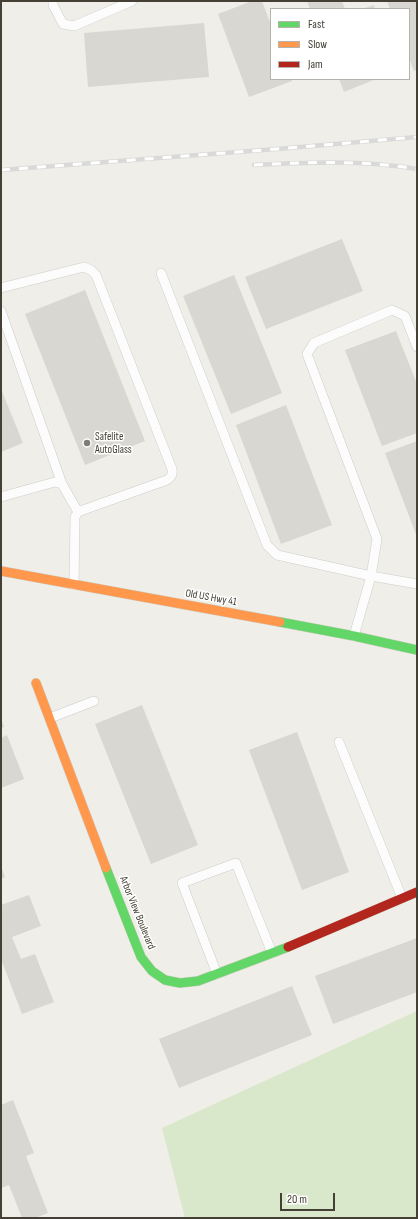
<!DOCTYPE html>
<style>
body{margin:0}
#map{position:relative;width:418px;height:1219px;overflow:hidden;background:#efeee9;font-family:"Sofia Sans Condensed",sans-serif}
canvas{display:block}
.frame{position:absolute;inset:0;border:2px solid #444035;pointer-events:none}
.legend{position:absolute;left:270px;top:8px;width:140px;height:72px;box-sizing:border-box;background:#fff;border:1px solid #b4b3ae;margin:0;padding:5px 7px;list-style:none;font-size:12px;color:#444035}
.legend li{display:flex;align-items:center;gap:8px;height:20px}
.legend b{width:20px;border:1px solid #b4b3ae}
.scale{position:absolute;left:280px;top:1193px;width:55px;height:18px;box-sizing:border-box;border:2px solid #444035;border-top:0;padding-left:5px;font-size:12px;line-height:14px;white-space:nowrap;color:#444035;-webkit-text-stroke:3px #fff;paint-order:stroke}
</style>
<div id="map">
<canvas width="418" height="1219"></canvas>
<div class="frame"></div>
<ul class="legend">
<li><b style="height:5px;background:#63d668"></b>Fast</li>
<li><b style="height:5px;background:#ff974d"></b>Slow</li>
<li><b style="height:5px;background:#b3261e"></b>Jam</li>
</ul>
<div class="scale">20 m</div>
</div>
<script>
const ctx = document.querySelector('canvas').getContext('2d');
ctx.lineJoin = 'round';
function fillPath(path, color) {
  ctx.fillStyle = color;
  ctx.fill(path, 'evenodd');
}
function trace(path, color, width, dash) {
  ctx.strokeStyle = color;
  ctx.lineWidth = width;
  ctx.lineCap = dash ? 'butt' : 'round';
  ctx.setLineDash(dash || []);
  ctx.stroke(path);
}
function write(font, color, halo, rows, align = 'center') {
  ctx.font = font + ' "Sofia Sans Condensed",sans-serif';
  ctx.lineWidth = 3;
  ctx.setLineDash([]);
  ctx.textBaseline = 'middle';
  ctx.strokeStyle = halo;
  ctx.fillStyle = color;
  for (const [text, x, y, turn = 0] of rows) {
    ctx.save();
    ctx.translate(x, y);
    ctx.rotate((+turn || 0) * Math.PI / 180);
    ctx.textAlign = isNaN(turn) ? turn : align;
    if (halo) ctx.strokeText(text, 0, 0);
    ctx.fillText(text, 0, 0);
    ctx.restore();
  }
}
const green = new Path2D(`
 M417,1011V1218H185L162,1128Z`);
const building = new Path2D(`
 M252,1H262L271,25V79H292V81L249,97L218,14Z
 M307,1H342L345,9H310Z
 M387,1H417V70L414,71L409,58V9H390Z
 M374,5L375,9H362Z
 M204,23L209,77L88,87L84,33Z
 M339,79H376L344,92Z
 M342,239L363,291L266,329L245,277Z
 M234,275L282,393L231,414L183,296Z
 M85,290L145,441L85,465L25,314Z
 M396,331L417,384V433L382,446L345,350Z
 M1,389L23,443L1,452Z
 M286,405L332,525L281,544L236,425Z
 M417,441V537L385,453Z
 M142,705L198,845L151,864L95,724Z
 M1,718L4,727L1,728Z
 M297,732L349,872L302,890L249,750Z
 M7,735L24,779L1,788V738Z
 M1,866L5,877L1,879Z
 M29,895L41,926L12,937L21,959L35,954L54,1002L22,1014L1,959V905Z
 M417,938V992L333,1024L315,976Z
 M292,986L312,1035L179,1088L159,1039Z
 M13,1100L34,1153L26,1156L48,1213L35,1218H22L9,1185L1,1188V1105Z`);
const lane = new Path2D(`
 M53,1V5L63,24L74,26L132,1
 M161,273L267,545L277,555L371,576L417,584
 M1,288L84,267L91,270L96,275L172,469C173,475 171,477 167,480L83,510L78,512L75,517L74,585
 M1,311L62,484
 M1,497L55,482L62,484L78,512
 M354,636L371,576L377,539L307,354L314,343L392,310L405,316L417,347
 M50,718L94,701
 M339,742L402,898
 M217,974L182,883L236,863L272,953`);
const fast = new Path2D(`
 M280,622L354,636L417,650
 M106,868L141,957L152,971L165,980L180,983L198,981L288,947`);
const slow = new Path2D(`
 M1,571L280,622
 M36,683L106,868`);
const jam = new Path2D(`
 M288,947L417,892`);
const rail = new Path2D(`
 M254,165C308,162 363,160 417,169
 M1,170L277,149L417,137`);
const markers = [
 [87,443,4,"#807d74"]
];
const poiNames = [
 ["Safelite",95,437],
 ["AutoGlass",95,450]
];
const streetNames = [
 ["Old US Hwy 41",211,598,10],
 ["Arbor View Boulevard",137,913,68]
];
fillPath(green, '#d9e8ca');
fillPath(building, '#d9d7d1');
trace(lane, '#cdccc7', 10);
trace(fast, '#cecbc0', 10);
trace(slow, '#cecbc0', 10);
trace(jam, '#cecbc0', 10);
trace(lane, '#fdfcfc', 9);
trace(fast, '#63d668', 9);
trace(slow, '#ff974d', 9);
trace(jam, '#b3261e', 9);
trace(rail, '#d9d9d8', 4.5);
trace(rail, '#fff', 3, [9]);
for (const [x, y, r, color] of markers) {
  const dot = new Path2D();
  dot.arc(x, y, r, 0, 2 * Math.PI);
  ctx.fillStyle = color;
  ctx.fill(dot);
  trace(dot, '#fff', 1.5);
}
write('11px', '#444035', '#fff', poiNames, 'left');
write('11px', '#444035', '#fff', streetNames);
</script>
